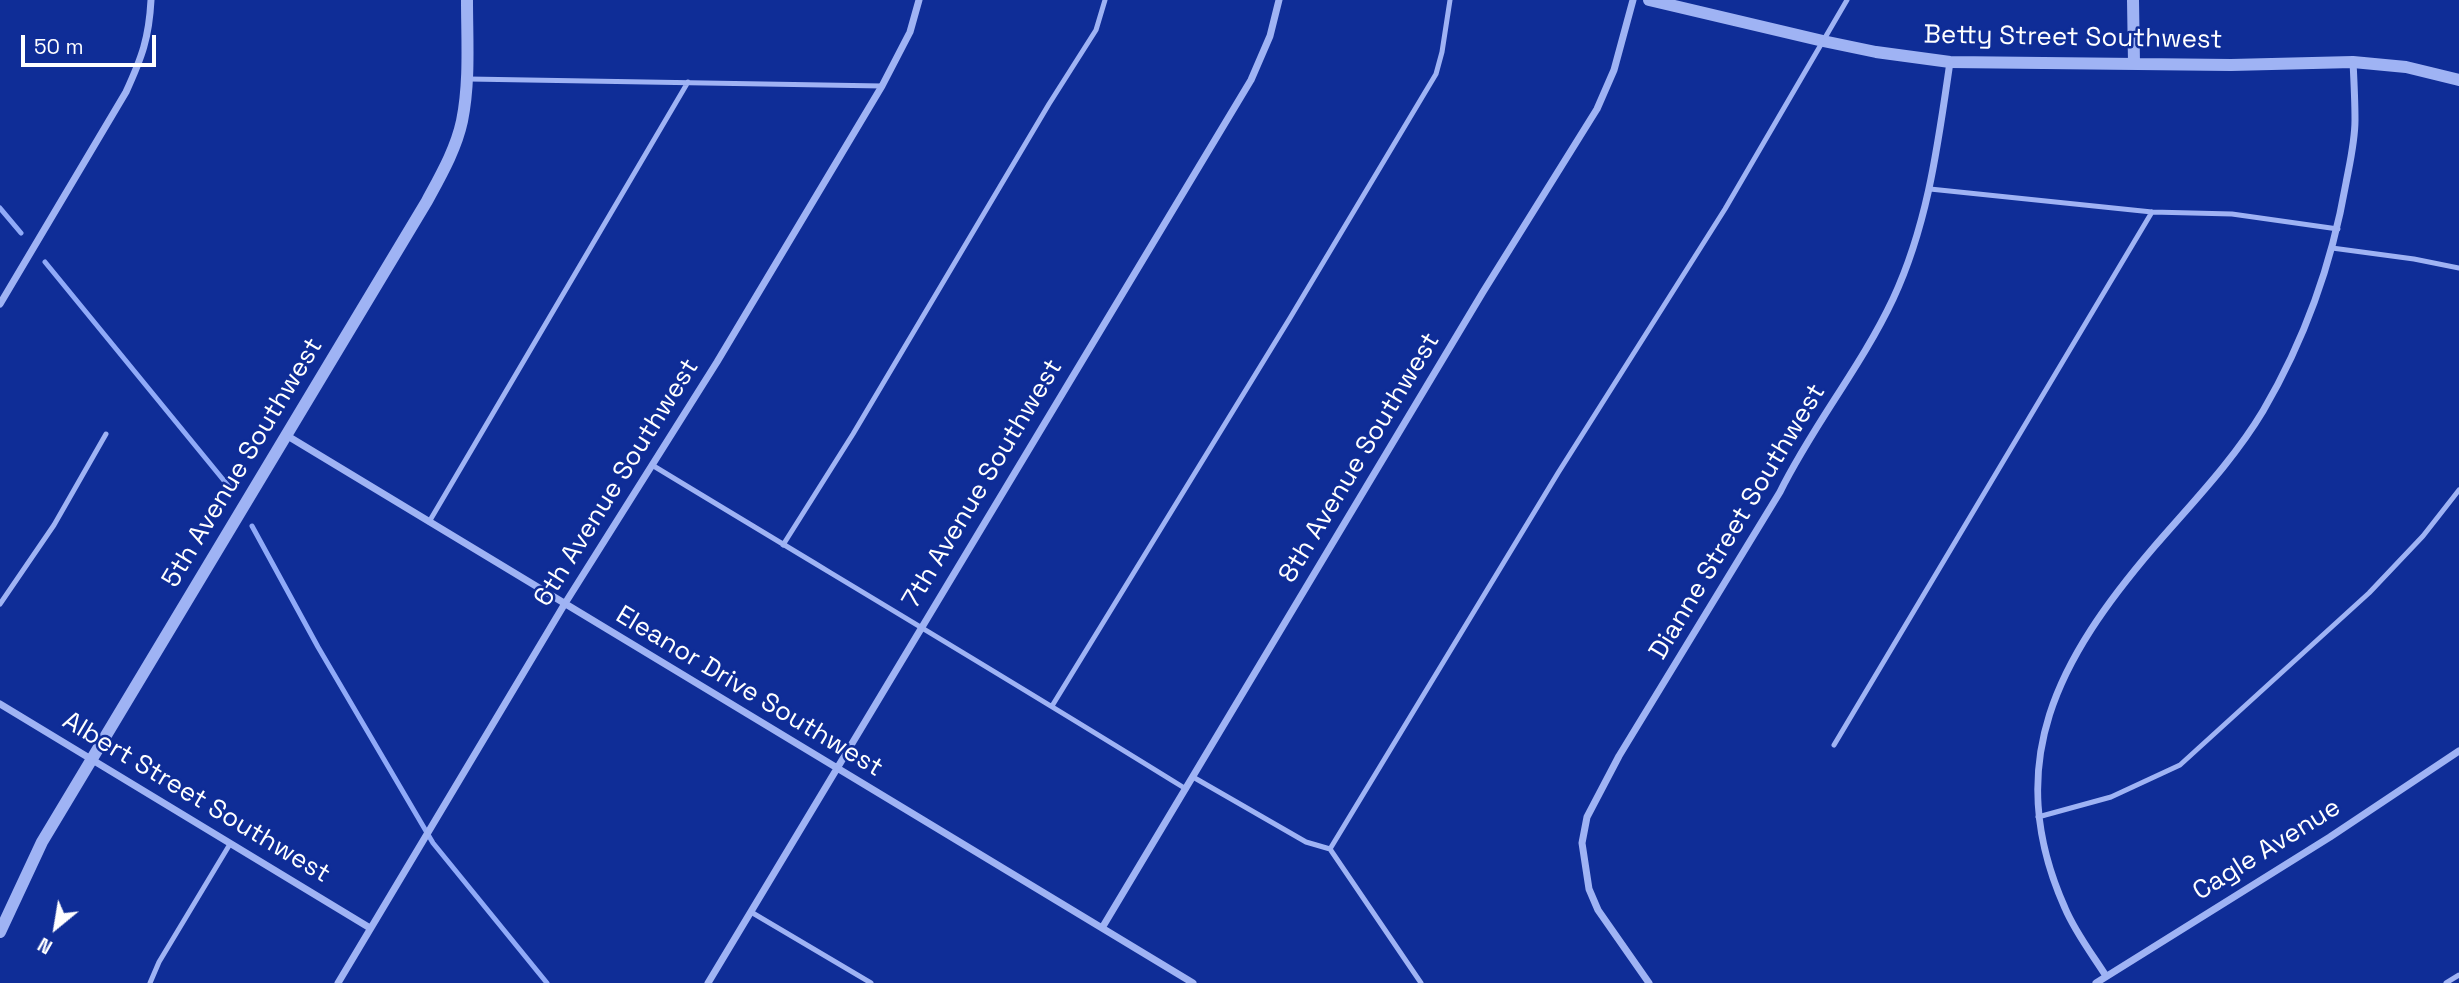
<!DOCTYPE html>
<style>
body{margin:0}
#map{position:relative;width:2459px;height:983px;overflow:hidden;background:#0f2d97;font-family:"Space Grotesk",sans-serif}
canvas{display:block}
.north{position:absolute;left:21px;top:892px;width:70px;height:70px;-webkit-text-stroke:5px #0f2d97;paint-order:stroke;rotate:210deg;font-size:19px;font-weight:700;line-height:28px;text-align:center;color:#fff}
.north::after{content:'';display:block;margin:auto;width:24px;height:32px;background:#fff;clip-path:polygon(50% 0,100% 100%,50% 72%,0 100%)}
.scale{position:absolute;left:21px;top:35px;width:135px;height:32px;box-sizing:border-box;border:4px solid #fff;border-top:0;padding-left:9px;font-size:21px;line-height:24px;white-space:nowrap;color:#fff;-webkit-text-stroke:5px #0f2d97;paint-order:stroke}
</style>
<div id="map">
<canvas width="2459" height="983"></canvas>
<div class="north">N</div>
<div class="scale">50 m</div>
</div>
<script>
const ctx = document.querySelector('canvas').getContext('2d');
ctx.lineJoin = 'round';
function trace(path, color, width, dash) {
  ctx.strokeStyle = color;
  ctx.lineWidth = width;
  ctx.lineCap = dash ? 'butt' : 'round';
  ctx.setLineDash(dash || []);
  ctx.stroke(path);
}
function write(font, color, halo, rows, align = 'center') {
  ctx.font = font + ' "Space Grotesk",sans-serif';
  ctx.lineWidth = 5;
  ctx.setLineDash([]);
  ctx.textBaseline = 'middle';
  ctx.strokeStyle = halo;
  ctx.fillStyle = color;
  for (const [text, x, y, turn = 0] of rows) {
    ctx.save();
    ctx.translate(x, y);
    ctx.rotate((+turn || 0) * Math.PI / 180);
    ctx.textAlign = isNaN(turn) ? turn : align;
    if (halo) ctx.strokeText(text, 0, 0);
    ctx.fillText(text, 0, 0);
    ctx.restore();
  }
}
const stream = new Path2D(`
 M0,208L21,233
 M45,262L230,488
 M252,526L318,647L433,843L547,983`);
const service = new Path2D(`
 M469,79L882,86
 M1930,189L2152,212L2232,214L2338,229
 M2332,248L2414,259L2459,268
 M652,465C830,573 1009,679 1186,789
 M429,522L688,82
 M783,545L853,434L1049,104L1096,30L1105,0
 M0,604L54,525L106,434
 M1052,706L1290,318L1436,74L1442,52L1450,0
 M1834,745L2152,212
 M1193,777L1306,842L1330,849L1421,983
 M2038,817L2111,797L2180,765L2369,593L2423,536L2459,490
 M1330,849L1558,473L1725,209L1847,0
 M751,912L871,983
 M150,983L159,962L230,844
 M2446,983L2459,975`);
const minor = new Path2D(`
 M0,304L126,92C142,57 149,38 151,0
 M286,435L1193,983
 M0,704L370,928
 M1102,928L1483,292L1597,109L1614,70L1633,0
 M2106,976C2092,954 2075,932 2065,908C2000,763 2059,658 2154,547C2192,503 2233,461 2263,411C2304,341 2332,263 2346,183C2350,162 2355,141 2355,120C2355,101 2354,81 2353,62
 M338,983L564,605L717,362L882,86L910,32L919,0
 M708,983L1251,80L1270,36L1279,0
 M1649,983L1598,910L1589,889L1582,843L1587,817L1619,756L1780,492C1813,425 1861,367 1893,299C1928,224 1938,144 1950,62
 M2096,983L2330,837L2459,751`);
const tertiary = new Path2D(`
 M1649,0L1823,41L1876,52L1950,62L2231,65L2353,62L2406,67L2459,80
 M2133,0L2134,63
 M0,932L42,842L427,201C441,175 456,149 462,121C470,82 467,40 467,0`);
const streetNames = [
 ["Betty Street Southwest",2073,38,1],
 ["8th Avenue Southwest",1360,458,-59],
 ["5th Avenue Southwest",243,463,-59],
 ["6th Avenue Southwest",617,483,-58],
 ["7th Avenue Southwest",983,484,-59],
 ["Dianne Street Southwest",1738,522,-59],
 ["Eleanor Drive Southwest",749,692,31],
 ["Albert Street Southwest",196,798,31],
 ["Cagle Avenue",2267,850,-32]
];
trace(stream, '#90aaf8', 5);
trace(service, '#9fb3f4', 5);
trace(minor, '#9fb3f4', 7);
trace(tertiary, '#9fb3f4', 12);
write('26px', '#fff', '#0f2d97', streetNames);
</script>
